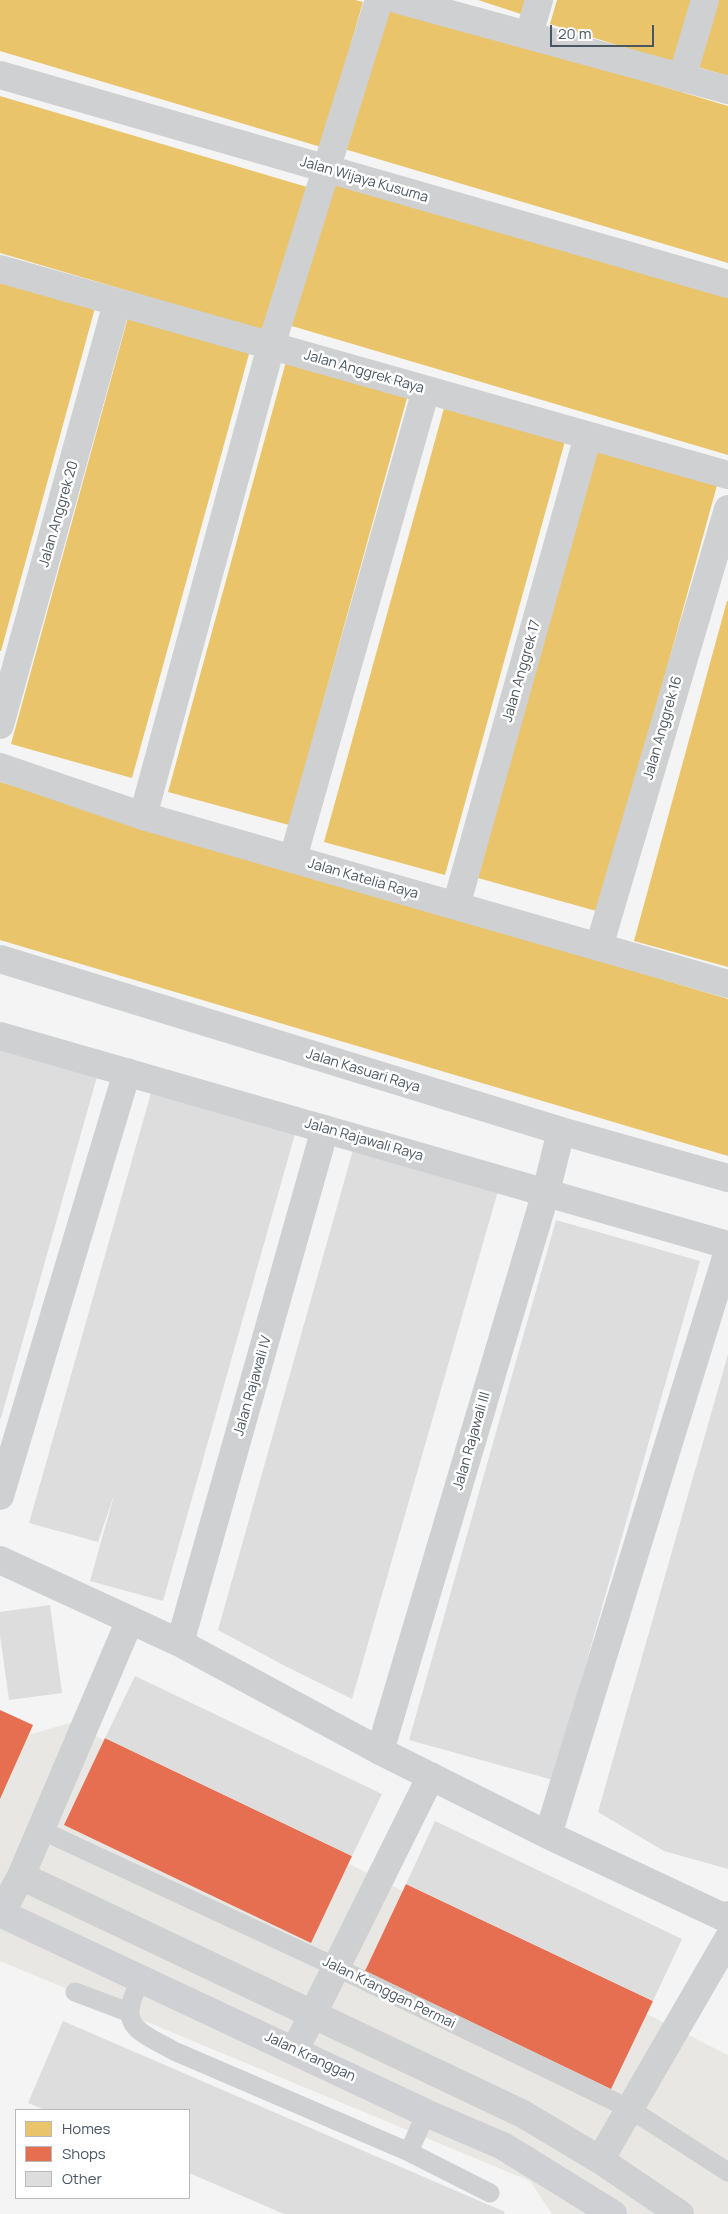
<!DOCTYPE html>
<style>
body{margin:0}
#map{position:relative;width:728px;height:2214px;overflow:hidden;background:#f4f4f4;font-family:Manrope,sans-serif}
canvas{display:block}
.legend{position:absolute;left:15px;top:2109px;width:175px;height:90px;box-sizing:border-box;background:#fff;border:1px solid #b7bbc0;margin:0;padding:6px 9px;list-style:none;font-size:15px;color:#4a5661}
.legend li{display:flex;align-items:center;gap:10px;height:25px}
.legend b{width:25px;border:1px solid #b7bbc0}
.scale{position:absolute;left:550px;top:25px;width:104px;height:22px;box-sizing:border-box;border:2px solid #4a5661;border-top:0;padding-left:6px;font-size:15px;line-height:18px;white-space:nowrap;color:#4a5661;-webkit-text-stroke:4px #fff;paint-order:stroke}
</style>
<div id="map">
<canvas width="728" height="2214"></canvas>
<ul class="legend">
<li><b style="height:14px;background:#e9c46a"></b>Homes</li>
<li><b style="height:14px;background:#e76f51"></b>Shops</li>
<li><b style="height:14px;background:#ddddde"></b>Other</li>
</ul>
<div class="scale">20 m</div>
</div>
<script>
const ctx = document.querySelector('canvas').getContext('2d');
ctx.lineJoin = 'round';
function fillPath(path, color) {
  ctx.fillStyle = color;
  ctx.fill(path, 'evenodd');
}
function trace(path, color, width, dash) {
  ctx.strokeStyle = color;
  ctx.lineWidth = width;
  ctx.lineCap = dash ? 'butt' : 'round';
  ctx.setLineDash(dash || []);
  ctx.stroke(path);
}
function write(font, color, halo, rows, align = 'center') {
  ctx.font = font + ' Manrope,sans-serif';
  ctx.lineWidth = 5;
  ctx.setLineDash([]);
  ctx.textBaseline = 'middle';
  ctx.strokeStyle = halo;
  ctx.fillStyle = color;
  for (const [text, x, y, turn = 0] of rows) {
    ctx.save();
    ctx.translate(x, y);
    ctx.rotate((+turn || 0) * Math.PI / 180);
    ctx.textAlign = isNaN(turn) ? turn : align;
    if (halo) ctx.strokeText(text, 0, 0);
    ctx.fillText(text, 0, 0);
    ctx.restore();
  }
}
const commercial = new Path2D(`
 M70,1723L728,2055V2214H552L530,2181L0,1961V1743Z`);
const homes = new Path2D(`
 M0,0H355L363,2L321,147L0,51Z
 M478,0H525L521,14Z
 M557,0H694L674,63L550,24Z
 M719,0H728V76L698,67Z
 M384,3L728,106V263L341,148Z
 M0,96L307,187L264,331L0,253Z
 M328,179L728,298V455L285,324Z
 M0,281L95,308L1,651H0Z
 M130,310L252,343L132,778L11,744Z
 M287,358L409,391L289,825L168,792Z
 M444,408L565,441L445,875L324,842Z
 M598,444L719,478L600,912L478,878Z
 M727,601H728V967L634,941Z
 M0,782L728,999V1156L0,940Z`);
const shops = new Path2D(`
 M0,1710L33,1725L0,1799Z
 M105,1738L352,1856L311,1943L64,1825Z
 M406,1884L653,2001L611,2089L365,1971Z`);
const building = new Path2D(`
 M0,1045L98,1073L1,1418H0Z
 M151,1093L295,1134L163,1601L90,1581L115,1492L98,1542L29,1523Z
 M353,1150L498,1191L352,1699L285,1666L218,1630Z
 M556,1220L700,1261L553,1780L409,1740Z
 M728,1354V1869L664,1851L598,1812Z
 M50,1605L62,1693L9,1700L0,1635V1612Z
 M135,1676L382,1794L352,1856L105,1738Z
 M435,1821L682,1939L653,2001L406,1884Z
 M63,2021L505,2212L504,2214H284L189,2173V2110H45L28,2103Z`);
const lane = new Path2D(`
 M41,1830L336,1967L630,2109L728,2172
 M142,1978C116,2025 134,2029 174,2051L409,2152L490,2193
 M75,1992L128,2012
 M409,2152L426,2113`);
const street = new Path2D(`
 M399,0L728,90
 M529,35L539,0
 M0,75L728,284
 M682,78L705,0
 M0,269L728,475
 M0,725L117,303
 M0,767L143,816L728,984
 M143,816L271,346L379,0
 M293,858L426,390
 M456,906L588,436
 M599,947L728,509
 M0,959L561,1131L728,1178
 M0,1036L728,1245
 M0,1496L127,1072
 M0,1560L180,1643L380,1751L548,1835L721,1916L728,1915
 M180,1643L325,1129
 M380,1751L546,1192L561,1131
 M548,1835L728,1251
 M21,1876L523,2114L600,2160L680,2214
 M1,1913L21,1876L130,1620
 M295,2050L431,1776
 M600,2160L728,1939`);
const secondary = new Path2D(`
 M0,1913L426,2113L503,2146L613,2214`);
const streetNames = [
 ["Jalan Wijaya Kusuma",364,180,16],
 ["Jalan Anggrek Raya",364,372,16],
 ["Jalan Anggrek 20",59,514,-74],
 ["Jalan Anggrek 17",522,671,-74],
 ["Jalan Anggrek 16",663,728,-74],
 ["Jalan Katelia Raya",363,879,16],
 ["Jalan Kasuari Raya",363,1071,17],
 ["Jalan Rajawali Raya",364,1140,16],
 ["Jalan Rajawali IV",253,1386,-74],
 ["Jalan Rajawali III",472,1441,-74],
 ["Jalan Kranggan Permai",389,1993,26],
 ["Jalan Kranggan",310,2057,25]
];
fillPath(commercial, '#e8e7e3');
fillPath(homes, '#e9c46a');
fillPath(shops, '#e76f51');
fillPath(building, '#ddddde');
trace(lane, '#ced0d2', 19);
trace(street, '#ced0d2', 28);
trace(secondary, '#ced0d4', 28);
write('14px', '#4a5661', '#fff', streetNames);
</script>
